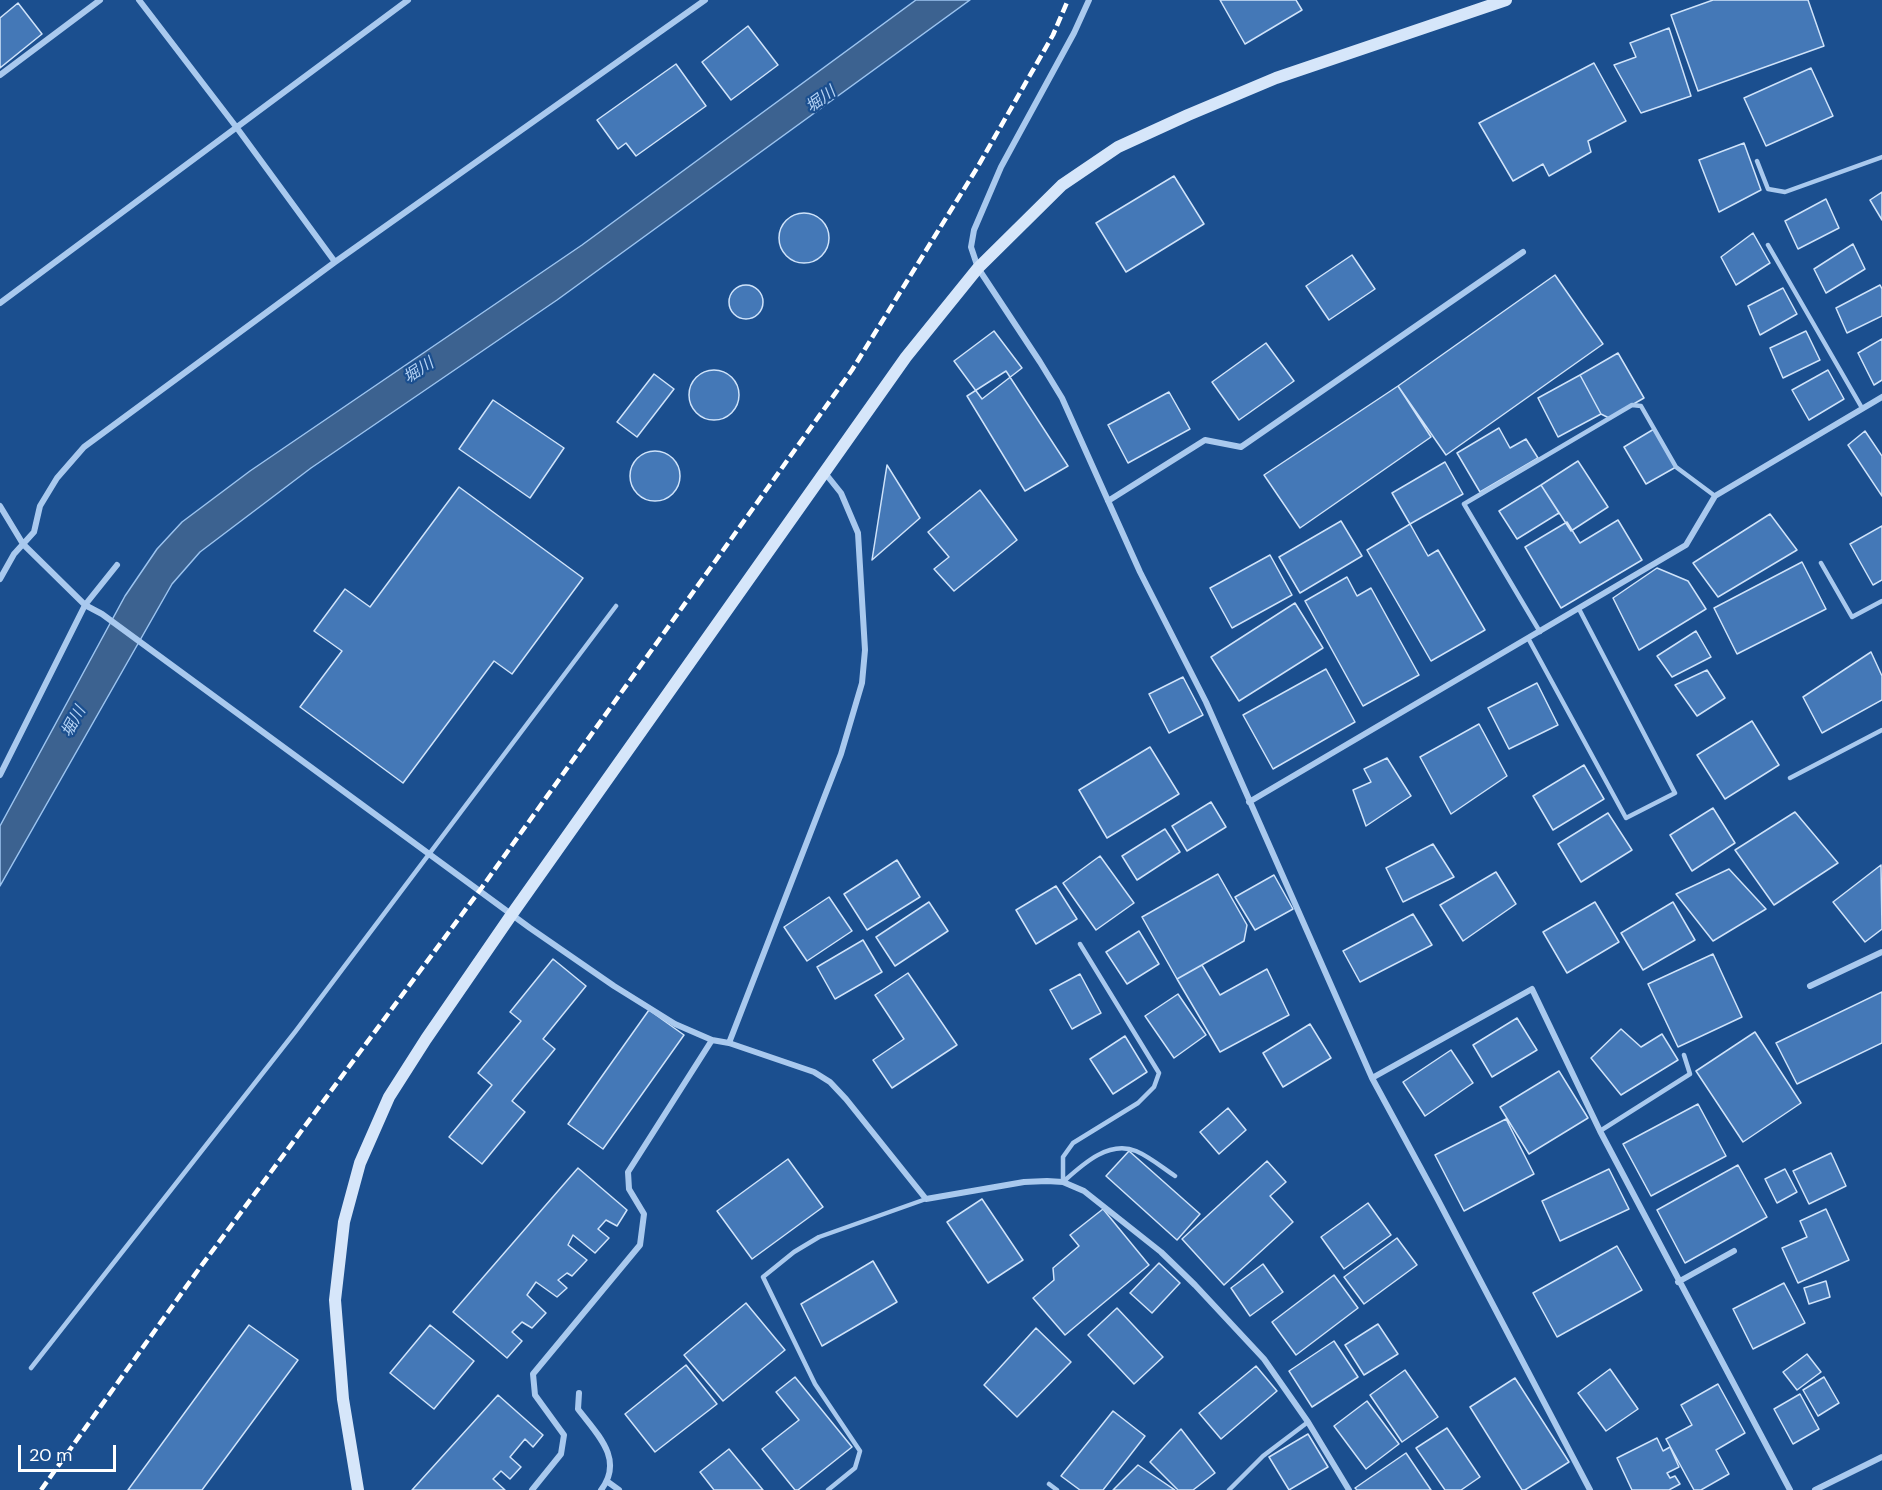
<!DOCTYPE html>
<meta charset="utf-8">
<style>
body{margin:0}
#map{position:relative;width:1882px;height:1490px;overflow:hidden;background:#1b4f8f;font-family:"DM Sans",sans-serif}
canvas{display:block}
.scale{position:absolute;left:18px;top:1445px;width:98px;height:27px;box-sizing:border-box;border:3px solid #fff;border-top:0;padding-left:8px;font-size:18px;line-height:21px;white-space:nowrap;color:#fff;-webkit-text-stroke:4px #1b4f8f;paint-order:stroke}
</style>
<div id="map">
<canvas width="1882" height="1490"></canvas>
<div class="scale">20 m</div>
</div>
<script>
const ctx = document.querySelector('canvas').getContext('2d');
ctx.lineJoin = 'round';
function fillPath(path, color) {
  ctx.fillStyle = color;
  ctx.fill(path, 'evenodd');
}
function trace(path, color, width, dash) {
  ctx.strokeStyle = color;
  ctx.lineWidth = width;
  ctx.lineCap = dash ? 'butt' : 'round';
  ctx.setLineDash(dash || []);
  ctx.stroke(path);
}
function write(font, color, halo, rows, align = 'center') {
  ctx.font = font + ' "DM Sans","Noto Sans JP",sans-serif';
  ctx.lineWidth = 4.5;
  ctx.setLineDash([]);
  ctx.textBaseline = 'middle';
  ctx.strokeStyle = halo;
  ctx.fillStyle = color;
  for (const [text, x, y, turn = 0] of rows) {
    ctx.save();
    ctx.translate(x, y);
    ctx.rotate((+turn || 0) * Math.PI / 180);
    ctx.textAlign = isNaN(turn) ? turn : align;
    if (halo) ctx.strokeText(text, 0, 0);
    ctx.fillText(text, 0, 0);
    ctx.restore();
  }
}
const water = new Path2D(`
 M916,0H970L557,300L311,468L200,552L172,584L0,886V826L125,596L157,549L182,522L250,471L582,245Z`);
const building = new Path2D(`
 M1220,0H1296L1302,10L1245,44Z
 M1713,0H1808L1824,46L1698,91L1671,15Z
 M18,3L42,34L0,68V18Z
 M748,26L778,65L731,100L702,62Z
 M1669,28L1691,96L1641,113L1614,65L1636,57L1630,43Z
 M1594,63L1626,121L1588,141L1591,152L1549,176L1543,164L1513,181L1479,123Z
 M676,64L706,106L636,156L626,143L618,149L597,120Z
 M1811,68L1833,116L1766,146L1744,98Z
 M1744,143L1761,190L1719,212L1699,160Z
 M1174,176L1204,224L1126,272L1096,223Z
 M1882,192V220L1870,200Z
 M1826,199L1839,228L1798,249L1785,221Z
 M779 238a25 25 0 1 1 50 0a25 25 0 1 1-50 0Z
 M1753,233L1770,263L1736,285L1721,257Z
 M1853,244L1865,269L1826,293L1814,269Z
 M1352,255L1375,289L1329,320L1306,286Z
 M1555,275L1603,344L1446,455L1398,386Z
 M1880,285L1882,289V316L1847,333L1836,308Z
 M729 302a17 17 0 1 1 34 0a17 17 0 1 1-34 0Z
 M1783,288L1797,314L1760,335L1748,306Z
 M994,331L1022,368L982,399L954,361Z
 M1806,331L1820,360L1783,378L1770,348Z
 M1882,339V380L1874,385L1858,353Z
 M1266,343L1294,381L1239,420L1212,382Z
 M1618,353L1644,398L1609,418L1601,414L1580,375Z
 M689 395a25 25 0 1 1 50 0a25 25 0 1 1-50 0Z
 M1828,370L1844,399L1809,420L1792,390Z
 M1006,371L1068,466L1025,491L967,396Z
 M654,374L674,389L637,437L617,422Z
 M1580,375L1601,414L1558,437L1538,398Z
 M1398,386L1431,437L1300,528L1264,475Z
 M1169,392L1190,429L1128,463L1108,425Z
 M493,400L564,448L530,498L459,449Z
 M1499,428L1510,448L1526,439L1538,458L1480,492L1457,453Z
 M1654,429L1676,467L1646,484L1624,447Z
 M1865,431L1882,456V496L1848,445Z
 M630 476a25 25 0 1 1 50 0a25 25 0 1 1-50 0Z
 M1578,461L1608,507L1571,531L1541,485Z
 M1445,462L1463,494L1410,524L1392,493Z
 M887,465L920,518L872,560Z
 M1541,485L1559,513L1517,539L1499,511Z
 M459,487L583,578L512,674L494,661L403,783L300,707L342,651L314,631L345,589L370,607Z
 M980,490L1017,540L954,591L934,569L949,557L928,532Z
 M1770,514L1797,550L1718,597L1693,563Z
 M1618,520L1642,560L1561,608L1525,547L1567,522L1580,543Z
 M1341,521L1362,556L1300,593L1279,557Z
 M1410,524L1428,556L1438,550L1485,630L1431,661L1367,550Z
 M1882,526V580L1873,585L1850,544Z
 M1270,555L1292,595L1232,628L1210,588Z
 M1802,562L1826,609L1737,654L1714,608Z
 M1657,568L1688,581L1706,609L1639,650L1613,598Z
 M1347,577L1357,596L1371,588L1419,675L1363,706L1305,601Z
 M1295,603L1323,648L1239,701L1211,657Z
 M1696,631L1711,657L1672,677L1657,656Z
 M1871,652L1882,676V700L1822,733L1803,697Z
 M1326,669L1355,722L1273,769L1243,715Z
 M1707,670L1725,698L1697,716L1675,685Z
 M1183,677L1203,715L1169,733L1149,694Z
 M1537,683L1558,725L1509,749L1488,708Z
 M1752,721L1779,765L1725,799L1697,755Z
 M1479,724L1507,776L1451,814L1420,757Z
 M1150,747L1179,794L1107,838L1079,790Z
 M1387,758L1411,796L1366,826L1353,790L1371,782L1364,769Z
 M1584,765L1604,799L1553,830L1533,796Z
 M1211,802L1226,827L1187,851L1172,826Z
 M1713,808L1735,843L1692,871L1670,835Z
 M1795,812L1838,863L1774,905L1735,850Z
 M1608,813L1632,850L1581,882L1558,844Z
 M1165,829L1180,852L1137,880L1122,856Z
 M1433,844L1454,877L1403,902L1386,868Z
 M1100,856L1134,903L1096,930L1063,883Z
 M897,860L920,897L867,930L844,894Z
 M1881,865L1882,929L1865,942L1833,902Z
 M1729,869L1766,909L1713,941L1676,894Z
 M1496,872L1516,904L1463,941L1440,905Z
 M1218,874L1247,925L1244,941L1177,979L1142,917Z
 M1274,875L1293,909L1255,930L1235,897Z
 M1056,886L1077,919L1036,944L1016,910Z
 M829,897L852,931L807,961L784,927Z
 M929,902L948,931L895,966L876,937Z
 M1595,902L1619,942L1567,973L1543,932Z
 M1673,902L1695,940L1643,970L1621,933Z
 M1413,914L1432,945L1360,982L1343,951Z
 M1139,931L1159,964L1127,984L1106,952Z
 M863,940L882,972L835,999L817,967Z
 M1713,954L1742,1017L1678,1047L1648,984Z
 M553,959L586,986L543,1039L555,1049L512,1101L525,1112L482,1164L449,1137L492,1085L478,1073L521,1021L510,1012Z
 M1202,965L1220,995L1267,969L1289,1015L1220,1052L1177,979Z
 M908,973L957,1045L892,1088L873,1060L904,1039L875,995Z
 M1080,974L1101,1013L1072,1029L1050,990Z
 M1882,992V1043L1797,1084L1776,1043Z
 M1178,994L1206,1035L1174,1058L1145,1016Z
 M649,1010L684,1035L603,1149L568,1124Z
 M1517,1018L1537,1050L1492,1077L1473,1045Z
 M1310,1024L1331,1058L1283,1087L1263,1053Z
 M1621,1029L1641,1047L1662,1034L1678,1060L1621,1095L1591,1058Z
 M1755,1032L1801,1103L1743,1142L1696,1071Z
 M1125,1036L1147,1072L1113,1094L1090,1059Z
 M1451,1050L1473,1083L1425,1116L1403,1082Z
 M1559,1071L1588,1118L1529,1154L1500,1107Z
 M1698,1104L1726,1156L1651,1196L1623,1144Z
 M1228,1108L1246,1130L1219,1154L1200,1132Z
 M1506,1119L1534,1174L1464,1211L1435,1155Z
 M1129,1151L1200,1214L1177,1240L1106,1176Z
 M1831,1153L1846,1186L1809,1204L1793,1171Z
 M788,1159L823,1207L752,1259L717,1211Z
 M1267,1161L1286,1182L1270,1196L1293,1222L1224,1285L1182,1239Z
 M1738,1165L1767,1217L1685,1263L1657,1210Z
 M578,1168L627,1210L617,1226L606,1220L598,1229L609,1238L595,1253L573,1235L568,1245L587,1260L572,1276L567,1273L558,1280L567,1288L557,1297L536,1282L527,1295L546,1313L532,1328L522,1322L512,1332L522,1341L507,1358L453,1312Z
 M1609,1169L1629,1209L1560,1241L1542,1201Z
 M1785,1169L1797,1192L1777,1203L1765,1179Z
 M982,1199L1023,1260L988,1283L947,1222Z
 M1368,1203L1391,1235L1344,1269L1321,1237Z
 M1103,1209L1149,1265L1065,1335L1033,1298L1054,1280L1053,1268L1079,1246L1070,1235Z
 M1826,1209L1849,1260L1798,1283L1782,1248L1807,1237L1800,1221Z
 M1397,1238L1417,1265L1364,1304L1344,1277Z
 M1617,1246L1642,1290L1557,1337L1533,1293Z
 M873,1261L897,1302L822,1346L801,1304Z
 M1159,1263L1180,1283L1152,1313L1130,1293Z
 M1263,1264L1283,1292L1250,1316L1231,1288Z
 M1334,1275L1358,1308L1296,1355L1272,1322Z
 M1826,1281L1830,1297L1809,1304L1804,1288Z
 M1784,1283L1805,1323L1753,1349L1733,1309Z
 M746,1303L785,1350L723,1401L684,1355Z
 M1117,1308L1163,1357L1134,1384L1088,1335Z
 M1378,1324L1398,1354L1364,1375L1345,1345Z
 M249,1325L298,1360L202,1490H128Z
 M430,1325L474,1361L434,1409L390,1373Z
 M1036,1328L1071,1362L1017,1417L984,1385Z
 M1334,1341L1358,1377L1312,1407L1289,1371Z
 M1807,1354L1821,1372L1797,1390L1783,1372Z
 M686,1365L717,1404L655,1452L625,1414Z
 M1256,1366L1277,1391L1221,1439L1199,1413Z
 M1610,1369L1638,1409L1606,1431L1578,1393Z
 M1405,1370L1438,1417L1402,1442L1370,1395Z
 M795,1377L852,1447L798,1490H795L762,1449L799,1420L776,1392Z
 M1824,1377L1839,1403L1818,1416L1803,1390Z
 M1515,1378L1569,1462L1525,1490H1522L1470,1407Z
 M1718,1384L1745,1433L1716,1450L1729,1474L1701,1490H1694L1666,1439L1692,1425L1681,1405Z
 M1800,1394L1819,1429L1793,1444L1774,1409Z
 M498,1395L543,1435L533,1447L525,1439L510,1457L521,1467L510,1479L501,1471L493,1479L505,1490H412Z
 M1367,1401L1399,1444L1366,1469L1334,1426Z
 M1113,1411L1145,1436L1103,1490H1080L1061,1476Z
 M1447,1428L1480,1477L1461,1490H1445L1416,1448Z
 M1181,1429L1215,1473L1193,1490H1178L1150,1462Z
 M1308,1434L1328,1467L1289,1490L1269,1457Z
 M1657,1438L1663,1451L1670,1447L1679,1467L1667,1473L1670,1478L1675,1476L1680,1484L1669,1490H1632L1617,1458Z
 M729,1449L763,1490H714L700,1472Z
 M1406,1453L1431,1490H1357L1355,1488Z
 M1138,1465L1175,1490H1113Z`);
const lane = new Path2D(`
 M1757,161L1768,189L1785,192L1882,157
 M1768,245L1862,408
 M1821,563L1852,617L1882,601
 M1540,632L1464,504L1632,405L1641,406L1676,467L1715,496
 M1528,638L1626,818L1675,793L1579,609
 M1790,778L1882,730
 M1080,944L1159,1073L1154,1087L1138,1103L1073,1143L1063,1157V1182C1082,1165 1108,1140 1136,1151C1150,1157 1163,1168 1175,1176
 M1600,1131L1690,1074L1684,1055
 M31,1368L295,1032L616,606
 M1049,1484L1057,1490
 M828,1490L855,1468L860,1451L815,1384L763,1277L794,1252L819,1237L926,1199
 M1229,1490L1263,1456L1308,1422`);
const street = new Path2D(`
 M139,0L237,128L335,262
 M1089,0L1074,33L1001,167L974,230L971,247L978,268L1040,362L1062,398L1140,572L1206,702L1372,1078L1438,1200L1590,1490
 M0,75L100,0
 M0,303L408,0
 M1108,501L1205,440L1241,447L1523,252
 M0,506L23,544L85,605L0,775
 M117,565L85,605L102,614L530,928L614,986L675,1024L712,1040L729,1043L814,1072L830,1082L846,1099L926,1199L1024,1182L1047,1181L1063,1182L1084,1191L1161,1252L1195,1285L1264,1359L1308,1422L1349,1490
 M0,579L14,554L34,532L40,506L57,478L84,447L335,262L705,0
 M1249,802L1686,545L1715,496L1882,397
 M1810,986L1882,952
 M729,1043L841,754L862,683L865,650L858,533L841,493L825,473
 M1372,1078L1532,989L1600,1131L1790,1490
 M1678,1282L1734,1251
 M579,1393L578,1409C596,1433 625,1459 601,1490
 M608,1482L619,1490
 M532,1490L561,1454L564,1435L535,1395L533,1374L640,1245L644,1214L629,1189L628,1172L712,1040
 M1815,1490L1882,1457`);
const secondary = new Path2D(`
 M358,1490L343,1399L335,1300L344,1222L360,1163L389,1097L426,1039L512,914L906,357L978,268L1062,185L1118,147L1188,115L1276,78L1506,0`);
const rail = new Path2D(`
 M41,1490L196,1273L480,890L852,370L977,168L1053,35L1068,0`);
const waterNames = [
 ["堀川",821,100,-36],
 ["堀川",419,371,-33],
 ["堀川",74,722,-61]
];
fillPath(water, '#3c6290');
trace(water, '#9cc4f0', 1.5);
fillPath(building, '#4478b7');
trace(building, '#cfe3fa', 1.5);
trace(lane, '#a9c9ee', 4.5);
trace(street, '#a9c9ee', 6);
trace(secondary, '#d6e6fa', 12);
trace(rail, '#fff', 4.5, [10, 4.5]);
write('italic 16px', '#b5d3f5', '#1b4f8f', waterNames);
</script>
